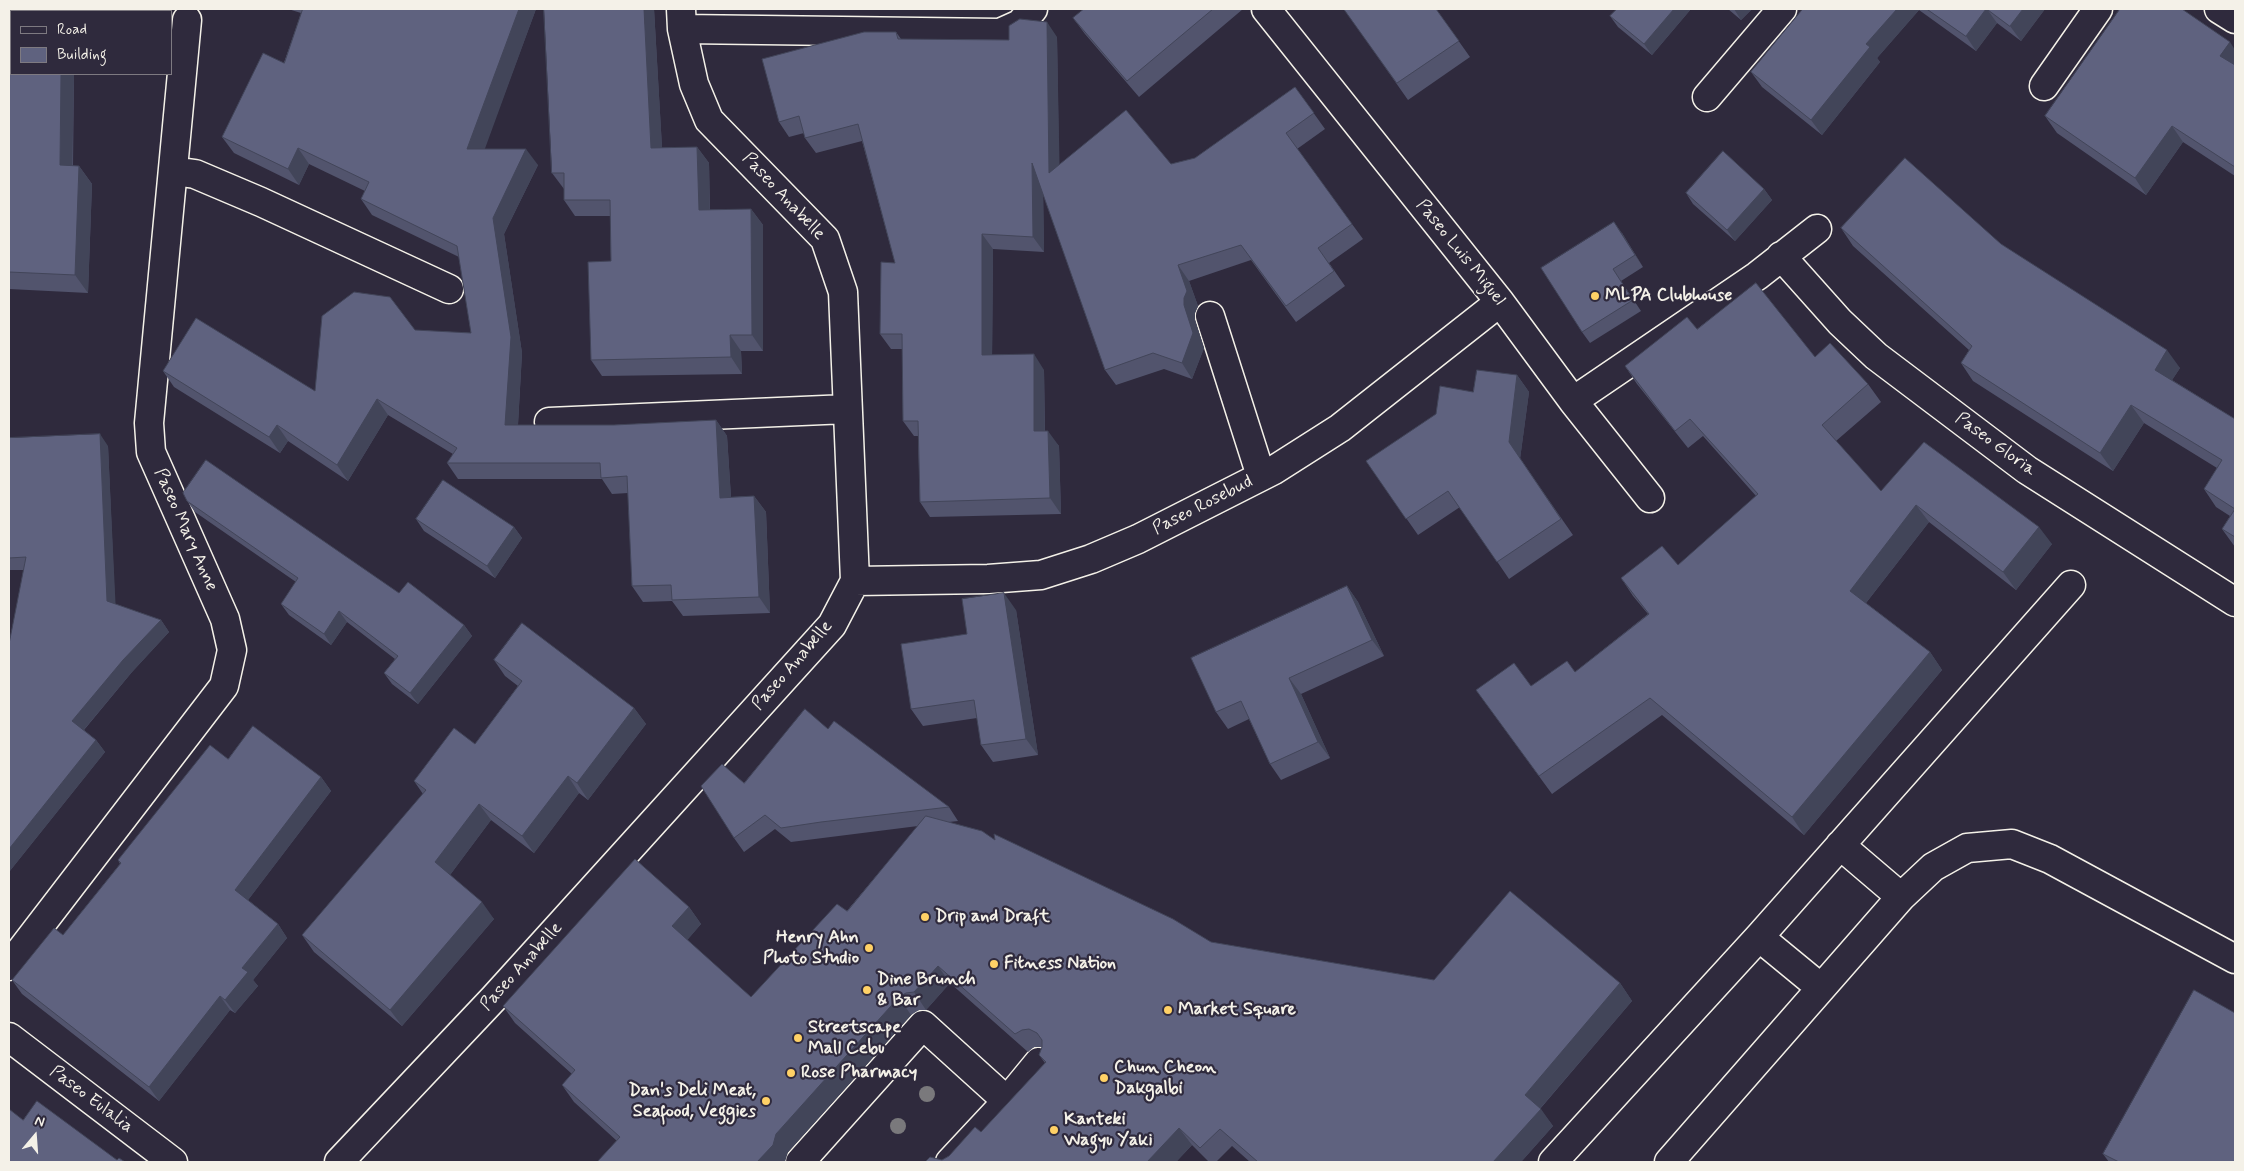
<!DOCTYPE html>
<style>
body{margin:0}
#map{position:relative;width:2244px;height:1171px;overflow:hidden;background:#2f2a3d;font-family:Mynerve,sans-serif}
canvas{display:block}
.frame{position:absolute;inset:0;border:10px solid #f4f1e8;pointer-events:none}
.legend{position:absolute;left:10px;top:10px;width:162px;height:65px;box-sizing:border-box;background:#2f2a3d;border:1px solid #7e7a81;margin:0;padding:6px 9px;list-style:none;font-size:15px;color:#f4f1e8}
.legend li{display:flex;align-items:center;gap:10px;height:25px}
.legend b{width:25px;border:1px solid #7e7a81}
.north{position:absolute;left:10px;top:1111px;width:50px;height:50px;-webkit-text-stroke:4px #2f2a3d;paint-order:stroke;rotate:18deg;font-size:14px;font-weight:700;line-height:20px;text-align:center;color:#f4f1e8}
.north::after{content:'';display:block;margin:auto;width:18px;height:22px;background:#f4f1e8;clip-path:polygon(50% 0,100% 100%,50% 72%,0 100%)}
</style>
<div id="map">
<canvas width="2244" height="1171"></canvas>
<div class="frame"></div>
<ul class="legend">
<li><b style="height:6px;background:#2f2a3d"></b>Road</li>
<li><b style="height:14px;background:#5f627f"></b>Building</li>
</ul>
<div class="north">N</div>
</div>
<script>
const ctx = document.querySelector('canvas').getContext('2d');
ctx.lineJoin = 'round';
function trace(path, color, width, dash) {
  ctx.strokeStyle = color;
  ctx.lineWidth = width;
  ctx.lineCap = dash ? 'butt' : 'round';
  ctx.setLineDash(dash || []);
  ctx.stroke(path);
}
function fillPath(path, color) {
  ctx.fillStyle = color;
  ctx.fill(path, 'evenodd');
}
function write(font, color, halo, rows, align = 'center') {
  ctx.font = font + ' Mynerve,sans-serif';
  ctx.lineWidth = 4.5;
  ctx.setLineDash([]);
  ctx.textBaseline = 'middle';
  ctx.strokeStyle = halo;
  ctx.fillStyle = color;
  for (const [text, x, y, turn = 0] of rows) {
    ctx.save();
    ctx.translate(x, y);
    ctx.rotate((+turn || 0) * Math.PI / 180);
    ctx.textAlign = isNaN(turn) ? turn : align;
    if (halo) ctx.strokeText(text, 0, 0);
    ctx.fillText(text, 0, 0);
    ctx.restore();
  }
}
const minor = new Path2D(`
 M1266,9L1500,302L1573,401L1650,498
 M2219,9L2235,19
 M682,29L1000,33L1020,24L1033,9
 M2044,86L2098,9
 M1707,97L1782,9
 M173,171L195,174L261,202L449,289
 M1781,256L1840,322L1876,356L2027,470L2235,602
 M1210,316L1261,476
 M1573,401L1757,276L1817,229
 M549,422L847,409
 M855,581L988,579L1041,575L1091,559L1138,539L1274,470L1340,428L1500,302
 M1840,845L1901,897
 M1759,937L1821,988
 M9,966L224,686L232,650L225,619L151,452L149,423L187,20
 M9,1037L173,1162
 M339,1162L494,998L832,625L855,581L843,292L825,239L709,120L694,84L682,29L681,9
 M800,1162L923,1025L1007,1101
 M950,1162L1007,1101L1039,1062
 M1553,1162L1759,937L2071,585
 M1669,1162L1901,897L1933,867L1967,848L2012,844L2050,859L2235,959`);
const trees = [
 [927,1094],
 [898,1126]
];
const wall = new Path2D(`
 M9,9H85L84,11H11L74,74L73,166H79L92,184L88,293L9,289Z
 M288,9H536L484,149L538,165L504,234L522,353L518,425H614L716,420L727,436L731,497L754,496L766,512L770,613L683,616L672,601L643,602L632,586L628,493L612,494L602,479H458L447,463L453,454L388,415L348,481L288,441L280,453L174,387L163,371L315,391L415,330L471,333L459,257L372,215L361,199L365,191L309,164L299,185L234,153L222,137L284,63L301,13Z
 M654,9L662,148L697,147L709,163L710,210L751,209L763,225V351H741L742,374L602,376L591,360L611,261L610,216H575L564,200V189L552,173Z
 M1084,9H1243L1139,97L1085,34L1073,18Z
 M1344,9H1436L1470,57L1408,100Z
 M1617,9H1691L1652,55L1618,27L1610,16Z
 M1728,9H1752L1741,20Z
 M1803,9H2045L2021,41L1997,23L1976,51L1919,10L1877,58L1880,62L1822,135L1762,87L1751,72Z
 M896,32L901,39L1009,40L1057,37L1059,165L1171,164L1195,158L1295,87L1325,129L1297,149L1363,239L1329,263L1345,286L1296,322L1251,260L1189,281L1198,306L1195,313V320L1204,348L1192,379L1164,369L1116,385L1105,370L1043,194L1044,252L993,249L992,355L1044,370L1045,431L1059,446L1061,514L930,517L920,502L918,436H914L903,421L902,349H891L880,334L895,263L862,141L816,153L805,138L804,133L789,137L779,122Z
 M2235,50V176L2183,142L2146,195L2057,133L2045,116Z
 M1764,189L1772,200L1735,241L1693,204L1686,193Z
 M1841,228L2001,244L2180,368L2172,380L2235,419V547L2222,529L2230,516L2216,507L2204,489L2217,468L2144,423L2113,471L1973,381L1961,363L1969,350L1853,246Z
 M1622,233L1643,267L1621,281L1641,311L1590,343L1582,332Z
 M1697,329L1815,357L1868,384L1881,402L1836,441L1881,491L2052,544L2016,590L1929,522L1866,603L1930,652L1942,670L1804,835L1662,715L1552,794L1476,690L1531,686L1575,672L1648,614L1633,596L1621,578L1678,565L1756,496L1703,436L1688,448L1637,384L1625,366Z
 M1517,375L1529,392L1520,459L1573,535L1509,579L1460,507L1418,535L1366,461L1473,392Z
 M9,438L108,446L115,604L161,620L169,632L132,672L84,730L96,740L105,752L9,872L24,570H9Z
 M187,501L399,593L464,625L472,636L418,704L392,684L384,673L395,659L347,622L331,645L289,615L281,604L296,582L195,512Z
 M416,519L514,527L522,538L495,578L424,531Z
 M1347,586L1358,602L1384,656L1301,694L1330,758L1281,780L1270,764L1249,719L1228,729L1216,712Z
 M1016,610L1038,755L993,762L981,745L977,718L923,726L911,709Z
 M494,660L634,708L646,724L588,800L579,793L534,853L491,820L450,875L494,919L402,1026L314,952L302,935L423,794L414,781L475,744L518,686L505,676Z
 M828,729L949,807L958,821L949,822L995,840L1211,942L1434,980L1620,983L1632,1001L1540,1109L1553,1126L1521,1162H1250L1232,1146L1216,1162H1209L1192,1145L1176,1162H925L942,1160L949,1156L981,1132L1045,1063L1039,1055L1042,1047H1034L1028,1052L950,983L926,1010H919L911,1015L788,1152L617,1141L574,1102L562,1085L572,1074L515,1023L503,1006L689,907L701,924L687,940L751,997L847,911L918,826L791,842L775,829L744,852L734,838L744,783Z
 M228,759L321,777L331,791L248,900L278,924L287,938L253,980L258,986L235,1013L230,1010L159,1101L22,994L12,980L63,935L120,864L118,860Z
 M2103,1154L2235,1162H2109Z`);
const shadedWall = new Path2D(`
 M67,9H85L84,11H66Z
 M519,9H536L479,165L467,149Z
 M644,9H654L663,164L651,148Z
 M1674,9H1691L1652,55L1644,44Z
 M1734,9H1752L1741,20Z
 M1897,9H1918L1919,10L1877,58L1880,62L1822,135L1811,120L1866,44Z
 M1986,9H1987L1997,23L1976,51L1966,36Z
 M2023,9H2045L2021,41L2010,26Z
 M1047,22L1057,37L1060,189L1049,173Z
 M2230,42L2235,50V68L2220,56Z
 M61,74H74L72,183L60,165Z
 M2172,126L2183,142L2146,195L2135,178Z
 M697,147L709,163L710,226L699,210Z
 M298,148L309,164L299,185L288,169Z
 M526,149L538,165L504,234L522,353L517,441L505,425L493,218Z
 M1032,163L1043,178L1044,252L1033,237Z
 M79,166L92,184L88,293L75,275Z
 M1764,189L1772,200L1735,241L1727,230Z
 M751,209L763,225V351L752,335Z
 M1614,222L1622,233L1643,267L1635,255Z
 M982,234L993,249L992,370L982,355Z
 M1178,265L1189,281L1198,306L1195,313V320L1204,348L1192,379L1182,363L1184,305Z
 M730,335L741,351L742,374L731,357Z
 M2167,350L2180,368L2167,388L2155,370Z
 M1034,354L1044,370L1045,446L1034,431Z
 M1517,375L1529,392L1520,459L1573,535L1509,442Z
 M377,399L388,415L348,481L337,465Z
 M2131,405L2144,423L2113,471L2100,453Z
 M716,420L727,436L732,514L720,498Z
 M277,425L288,441L280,453L269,437Z
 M1048,431L1059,446L1061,514L1050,498Z
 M100,434L108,446L116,614L107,601Z
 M754,496L766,512L770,613L759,597Z
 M1916,505L1929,522L1862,608L1850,591Z
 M514,527L522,538L495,578L487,566Z
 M2039,527L2052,544L2016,590L2003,572Z
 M1347,586L1358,602L1384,656L1372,640Z
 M1004,593L1016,610L1038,755L1026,739Z
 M339,611L347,622L331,645L324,634Z
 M161,620L169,632L132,672L81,733L72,721L123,660Z
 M464,625L472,636L418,704L410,693Z
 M1930,652L1942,670L1804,835L1792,817Z
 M1289,678L1301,694L1330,758L1318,742Z
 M634,708L646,724L588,800L577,783Z
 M96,740L105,752L9,872V849Z
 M568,776L579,793L534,853L522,836Z
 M321,777L331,791L245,904L235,890Z
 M479,804L491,820L447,879L435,862Z
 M482,902L494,919L402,1026L390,1010Z
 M689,907L701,924L684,944L672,926Z
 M278,924L287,938L253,980L258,986L235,1013L225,1000L242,968Z
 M938,966L950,983L926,1010L914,992Z
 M1620,983L1632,1001L1537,1112L1525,1095Z
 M220,996L230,1010L159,1101L149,1087Z
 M899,997L911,1015L788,1152L785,1162H757L776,1134Z
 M1541,1109L1553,1126L1521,1162H1493Z
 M1179,1128L1192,1145L1176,1162H1147Z`);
const building = new Path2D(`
 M9,9H67L66,11H11V74H61L60,165L79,166L75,275L9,272Z
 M303,9H519L467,149H526L493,218L511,337L505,425H614L716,420L720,498L754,496L759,597L672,600L671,585L632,586L627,476L601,478L600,463H447L457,448L377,399L337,465L277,425L269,437L163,371L196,318L315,391L322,316L354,292L390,297L415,330L471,333L457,246L361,199L369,182L298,148L288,169L222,137L263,53L284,63Z
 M544,9H644L651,148L697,147L699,210L751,209L752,335H730L731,357L591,360L588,262L611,261L610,200H564V173H552Z
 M1084,9H1213L1127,81L1073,18Z
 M1344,9H1436L1459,41L1397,83Z
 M1617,9H1674L1644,44L1610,16Z
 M1803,9H1897L1866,44L1870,47L1811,120L1751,72Z
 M1927,9H1986L1966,36Z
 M1987,9H2023L2010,26Z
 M2120,9H2182L2230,42L2220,56L2235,65V167L2172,126L2135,178L2045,116Z
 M1020,19L1047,22L1049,173L1126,110L1171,164L1195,158L1295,87L1314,113L1286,133L1352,224L1318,248L1334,271L1286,306L1241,245L1178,265L1187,291L1184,298V305L1193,333L1182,363L1153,353L1105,370L1032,163L1033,237L982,234V355L1034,354V431H1048L1050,498L920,502L918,421H903L902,334H880L881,262L895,263L858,124L805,138L799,116L779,122L762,59L864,32H896L898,39L1009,40V26Z
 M1723,151L1764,189L1727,230L1686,193Z
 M1905,158L2001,244L2167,350L2155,370L2235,419V537L2222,529L2235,509L2204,489L2222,460L2131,405L2100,453L1961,363L1972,346L1841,228Z
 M1614,222L1635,255L1613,269L1633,300L1582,332L1541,268Z
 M1756,283L1815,357L1830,343L1868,384L1822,425L1881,491L1924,442L2039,527L2003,572L1916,505L1850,591L1930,652L1792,817L1650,698L1539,776L1476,690L1514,663L1531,686L1567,661L1575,672L1649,614L1621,578L1662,546L1678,565L1758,494L1690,419L1675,431L1625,366L1687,317L1697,329Z
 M1477,370L1517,375L1509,442L1561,519L1497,562L1448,491L1406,519L1366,461L1436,414L1440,386L1473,392Z
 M100,434L107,601L161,620L123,660L72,721L96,740L9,849V644L26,557L9,558V438Z
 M206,460L399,593L408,582L464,625L410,693L384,673L398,656L339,611L324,634L281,604L298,578L187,501L183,493Z
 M443,480L514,527L487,566L416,519Z
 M1347,586L1372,640L1289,678L1318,742L1270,764L1241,701L1216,712L1191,658Z
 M1004,593L1026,739L981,745L974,700L911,709L901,644L967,634L962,599Z
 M522,623L634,708L577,783L568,776L522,836L479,804L435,862L482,902L390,1010L302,935L426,790L414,781L454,728L475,744L522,681L494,660Z
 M805,709L828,729L834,721L949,807L821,822L781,828L765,815L734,838L701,786L722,764L744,783Z
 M253,726L321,777L235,890L278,924L242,968L248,972L225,1000L220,996L149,1087L12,980L54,928L63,935L121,863L118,860L210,745L228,759Z
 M926,816L982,831L995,840L994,834L1173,919L1211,942L1434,980L1510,891L1620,983L1525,1095L1541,1109L1493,1162H1258L1220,1129L1200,1148L1179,1128L1147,1162H925L930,1157L942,1160L949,1156L975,1127L981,1132L1046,1062L1039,1055L1042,1047V1040L1037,1033L1029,1029L1022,1030L1015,1034L938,966L914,992L906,993L899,997L776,1134L773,1145L757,1162H597L620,1137L562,1085L575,1070L503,1006L635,859L689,907L672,926L751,997L837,904L847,911Z
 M2194,990L2235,1013V1162H2119L2103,1154Z
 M37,1101L117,1160L119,1158L125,1162H9V1109L23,1120Z`);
const markers = [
 [1595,296,5,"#ffd166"],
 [925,917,5,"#ffd166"],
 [869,948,5,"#ffd166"],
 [994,964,5,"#ffd166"],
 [867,990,5,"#ffd166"],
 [1168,1010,5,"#ffd166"],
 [798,1038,5,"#ffd166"],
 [791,1073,5,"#ffd166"],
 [1104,1078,5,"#ffd166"],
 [766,1101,5,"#ffd166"],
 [1054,1130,5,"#ffd166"]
];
const streetNames = [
 ["Paseo Anabelle",783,197,47],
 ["Paseo Luis Miguel",1460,253,51],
 ["Paseo Gloria",1995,445,36],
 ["Paseo Rosebud",1203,506,-27],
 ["Paseo Mary Anne",185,530,66],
 ["Paseo Anabelle",793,666,-49],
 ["Paseo Anabelle",522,967,-48],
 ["Paseo Eulalia",91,1100,37]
];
const poiNames = [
 ["MLPA Clubhouse",1605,296],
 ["Drip and Draft",935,917],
 ["Henry Ahn",859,938,"right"],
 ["Photo Studio",859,959,"right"],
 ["Fitness Nation",1004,964],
 ["Dine Brunch",877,980],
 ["& Bar",877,1001],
 ["Market Square",1178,1010],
 ["Streetscape",808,1028],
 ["Mall Cebu",808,1049],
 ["Chun Cheon",1114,1068],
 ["Dakgalbi",1114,1089],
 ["Rose Pharmacy",801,1073],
 ["Dan's Deli Meat,",756,1091,"right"],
 ["Seafood, Veggies",756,1112,"right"],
 ["Kanteki",1064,1120],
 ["Wagyu Yaki",1064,1141]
];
trace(minor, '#f4f1e8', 31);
trace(minor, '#2f2a3d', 28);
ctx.fillStyle = '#7a797c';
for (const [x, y] of trees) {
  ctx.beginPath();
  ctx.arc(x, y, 8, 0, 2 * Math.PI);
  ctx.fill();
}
fillPath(wall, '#52546d');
fillPath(shadedWall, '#424559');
fillPath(building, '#5f627f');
trace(building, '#424559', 1);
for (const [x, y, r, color] of markers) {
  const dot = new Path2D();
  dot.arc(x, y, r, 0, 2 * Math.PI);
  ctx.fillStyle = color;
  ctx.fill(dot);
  trace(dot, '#2f2a3d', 2);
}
write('18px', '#f4f1e8', '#2f2a3d', streetNames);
write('bold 18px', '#f4f1e8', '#2f2a3d', poiNames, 'left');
</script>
